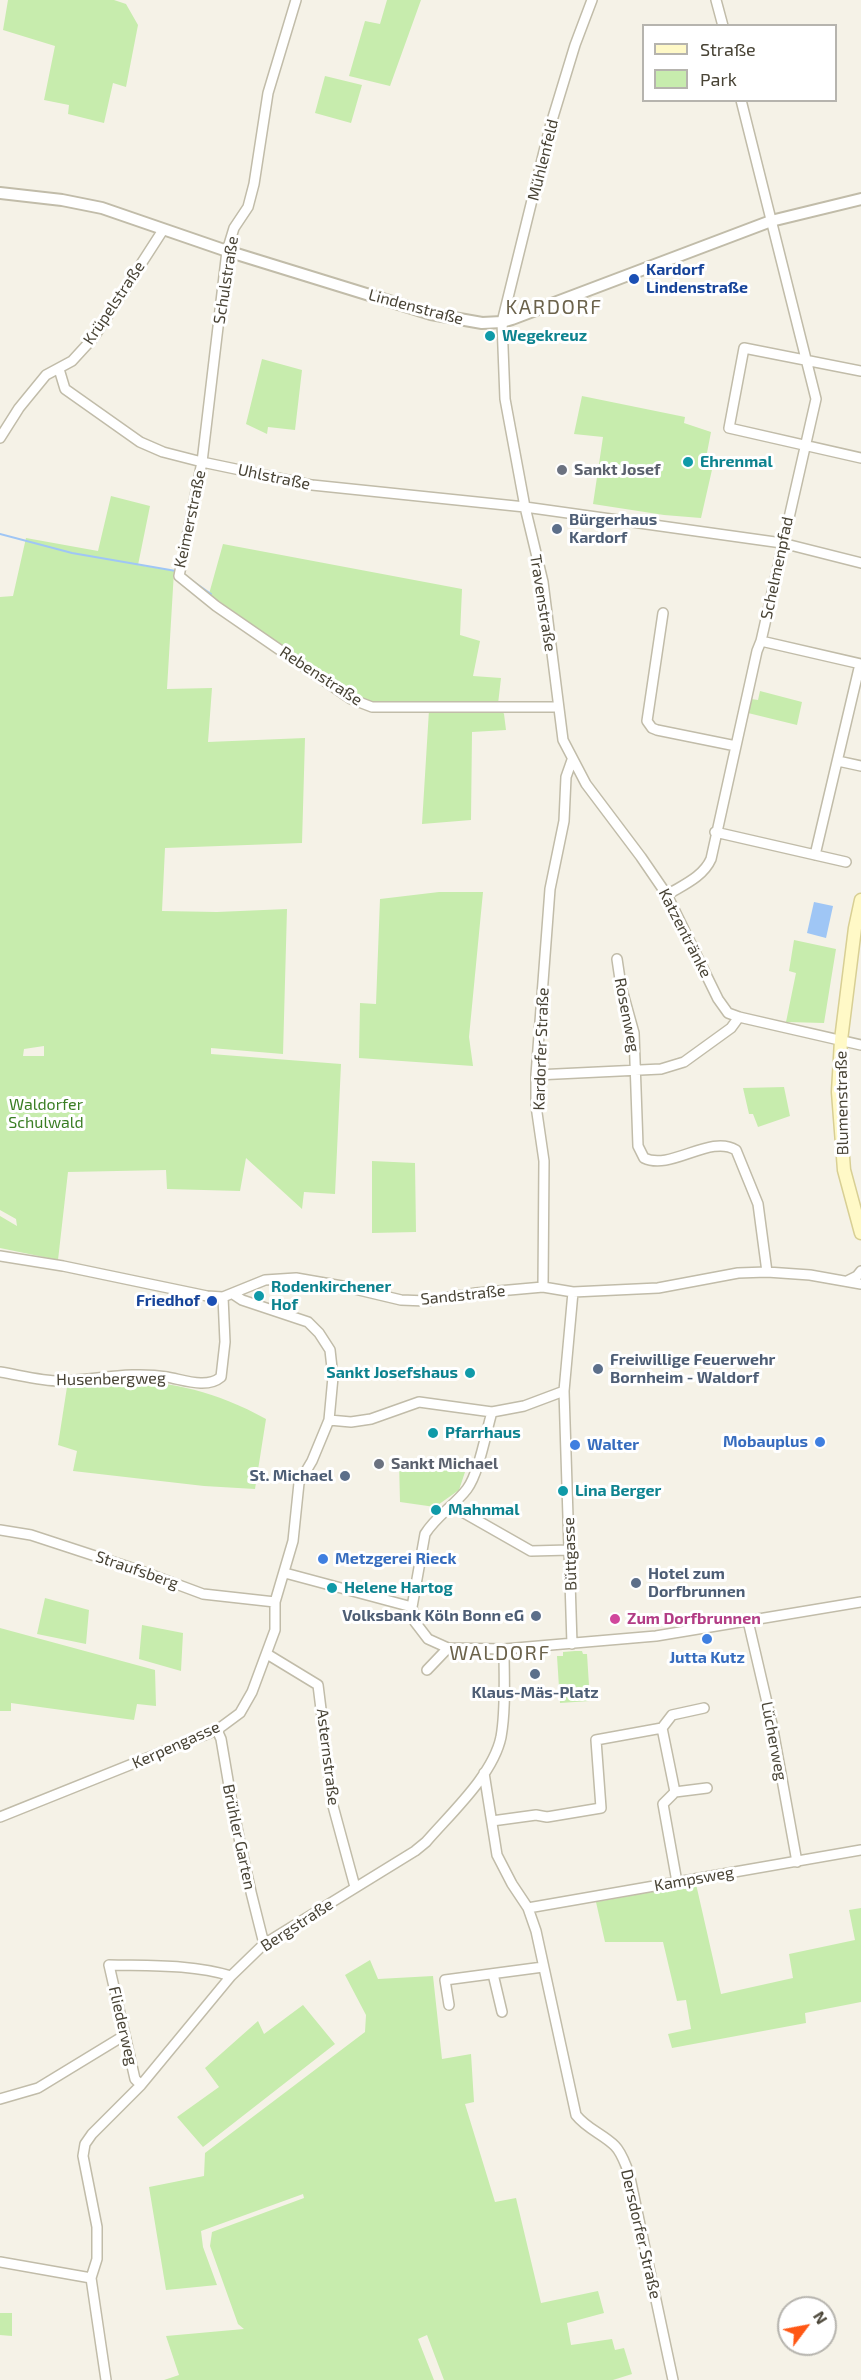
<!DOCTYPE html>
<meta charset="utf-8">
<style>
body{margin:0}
#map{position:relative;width:861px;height:2380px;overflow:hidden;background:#f5f2e7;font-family:"Exo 2",sans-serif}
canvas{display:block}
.legend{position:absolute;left:642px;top:24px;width:195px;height:78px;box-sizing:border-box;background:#fff;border:2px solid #b6b4ae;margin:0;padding:8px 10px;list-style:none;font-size:18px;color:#484335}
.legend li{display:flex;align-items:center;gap:12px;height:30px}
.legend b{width:30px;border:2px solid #b6b4ae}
.north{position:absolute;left:777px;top:2296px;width:60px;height:60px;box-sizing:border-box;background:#fff;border:2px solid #b6b4ae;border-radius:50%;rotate:58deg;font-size:16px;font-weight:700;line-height:24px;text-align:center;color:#484335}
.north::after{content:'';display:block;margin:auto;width:21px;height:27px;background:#ff5714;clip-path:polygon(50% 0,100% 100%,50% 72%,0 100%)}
</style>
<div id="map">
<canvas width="861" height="2380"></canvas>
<ul class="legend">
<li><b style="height:8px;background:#fff9c7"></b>Straße</li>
<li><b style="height:16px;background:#c7ecad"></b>Park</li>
</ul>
<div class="north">N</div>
</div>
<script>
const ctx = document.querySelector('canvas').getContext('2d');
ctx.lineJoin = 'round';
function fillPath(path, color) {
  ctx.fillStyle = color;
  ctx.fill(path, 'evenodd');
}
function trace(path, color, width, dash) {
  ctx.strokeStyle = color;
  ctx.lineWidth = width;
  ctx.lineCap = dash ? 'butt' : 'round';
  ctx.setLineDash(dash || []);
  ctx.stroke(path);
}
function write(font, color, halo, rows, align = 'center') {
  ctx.font = font + ' "Exo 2",sans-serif';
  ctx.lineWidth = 6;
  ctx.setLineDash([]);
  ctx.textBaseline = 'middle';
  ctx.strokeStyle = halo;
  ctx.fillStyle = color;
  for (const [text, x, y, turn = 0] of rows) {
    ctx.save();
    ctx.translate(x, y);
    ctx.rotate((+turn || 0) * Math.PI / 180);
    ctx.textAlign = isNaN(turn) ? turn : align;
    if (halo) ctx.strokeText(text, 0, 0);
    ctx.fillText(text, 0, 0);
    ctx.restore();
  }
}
const green = new Path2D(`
 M8,0H114L126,4L138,25L126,87L113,83L104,123L68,114L69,105L44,100L55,46L3,30Z
 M387,0H421L390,86L349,76L365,21L380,24Z
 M325,76L362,85L351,123L315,113Z
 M262,359L302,370L295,430L268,427L267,434L246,424Z
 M582,396L685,417L684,423L711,432L706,458L714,461L701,518L664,515L593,504L603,437L574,434Z
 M111,496L150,506L138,565L174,571L167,689L212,688L208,742L305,738L302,843L165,848L162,911L217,912L287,909L283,1054L211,1048V1054L341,1064L335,1194L304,1192L302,1209L246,1158L240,1191L167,1189L166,1170L68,1172L58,1260L0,1248V1216L17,1226L16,1219L0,1210V597L13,596L26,538L98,551ZM44,1046V1056H23L24,1049Z
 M223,544L462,589L460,635L480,641L473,676L501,678L498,704L504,714L506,730L472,732L471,820L422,824L429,710L372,704L354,697L209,594Z
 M760,691L802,702L797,725L748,713L751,699L758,700Z
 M439,892H483L469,1037L473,1066L359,1058L360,1003L376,1004L380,899Z
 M794,940L836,949L824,1023L786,1022L796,973L789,971Z
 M784,1087L790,1116L758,1127L753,1114H749L743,1088Z
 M372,1161L415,1163L416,1232L372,1233Z
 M117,1380C175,1382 215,1391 266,1419L255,1489L204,1486L73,1471L77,1451L58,1445L67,1387Z
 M399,1461L465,1472L459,1490L435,1507L400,1502Z
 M45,1598L89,1610L86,1644L37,1634Z
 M142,1625L183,1633L181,1671L139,1659Z
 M0,1628L155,1670L156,1706L137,1704L134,1720L11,1703V1711H0Z
 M575,1651H582L583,1654H587L590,1701L560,1703L557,1656H563V1652Z
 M696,1884L721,1994L793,1978L789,1954L855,1940L849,1910L861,1908V2002L805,2013L806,2023L672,2048L668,2034L691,2029L686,2000L677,2001L663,1942H605L596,1902Z
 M370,1960L378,1979L433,1976L442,2059L471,2054L474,2102L465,2104L495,2202L516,2198L541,2303L598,2291L604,2313L567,2323L571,2345L612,2339L615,2350L624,2348L632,2374L613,2380H444L427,2335L418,2339L434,2380H164L179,2375L166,2336L244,2329L238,2324L210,2246L212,2232L304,2198L303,2194L201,2231L203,2247L217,2285L166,2290L149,2187L204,2176L205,2153L365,2032L366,2015L345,1975Z
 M303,2005L335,2044L203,2147L177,2117L219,2087L205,2068L258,2021L264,2034Z
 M0,2313H12V2336L0,2335Z`);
const water = new Path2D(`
 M814,902L833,906L826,938L807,933Z`);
const stream = new Path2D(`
 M0,534L72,553L176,571
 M184,575L211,594`);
const minor = new Path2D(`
 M296,0L268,93L254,184L248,207L234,228L227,251L202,462L179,576L216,606L351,699L372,707H558
 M592,0L575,45L550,127L502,322L505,399L525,507L543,582L563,740L586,784L641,857L667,895L718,999L728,1013L739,1017L861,1045
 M716,0L723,26
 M59,369L65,389L140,442L163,452L202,462L312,485L525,507L782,543L861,563
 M861,371L744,348L729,428L861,458
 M0,438L19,408L46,375L72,361L94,337L163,230
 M663,613L647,721L652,728L657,730L736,746
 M761,641L861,664
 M838,761L861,766
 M715,832L846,862
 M815,855L860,664
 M667,895C683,885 703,877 711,859L757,651L761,641L816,399L741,100
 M617,959L621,986L634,1033L638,1146L644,1158C671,1171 710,1134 736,1150L758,1204L767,1272
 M536,1075L661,1069L684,1062L731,1028L739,1017
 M0,1256L63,1266L207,1296L223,1297L265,1280L296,1278L342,1286L401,1300L426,1301L476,1293L543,1287L573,1292L658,1288L738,1273L767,1272L810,1275L861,1284
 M847,1281L857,1276L861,1271
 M543,1287L544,1161L536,1106V1075L550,889L564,821L566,777L572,760
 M0,1372C19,1375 41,1381 60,1381C96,1380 131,1371 167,1377C184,1380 207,1389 221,1377L225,1342L223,1297
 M329,1420L351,1422L371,1419L419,1402L492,1412L524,1406L564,1391
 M450,1507L459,1510L531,1551L570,1550
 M0,1530L31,1535L144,1572L203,1594L275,1602
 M285,1573L412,1607L415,1622L428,1639L448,1648L504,1649L656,1636L861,1602
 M412,1607L425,1534C436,1516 455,1505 467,1489C479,1473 486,1432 492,1412
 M748,1621L772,1724L797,1862
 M572,1644L564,1391L573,1292
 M267,1654L318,1685L333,1806L355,1887
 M427,1670L448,1648
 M662,1728L672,1715L704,1708
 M217,1730L221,1739C232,1809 246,1876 264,1944
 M484,1773L497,1855L512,1884L528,1908L536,1931L576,2115C587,2129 603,2134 615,2146C622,2153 625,2164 629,2173L673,2380
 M675,1792L707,1788
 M0,1817L217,1730L240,1713L252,1692L275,1630V1602L293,1541L299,1483L312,1461L329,1420L333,1377L330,1350L319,1333L308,1322L242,1300L233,1294
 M492,1821L536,1815L547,1817L601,1808L596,1740L662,1728L675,1792L663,1804L677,1882
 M528,1908L861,1850
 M493,1974L502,2012
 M449,2005L445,1980L543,1967
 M141,2085L135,2079L109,1965C150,1966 192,1964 231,1976
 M0,2099L38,2088L125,2035
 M0,2262L91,2278
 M106,2380L91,2278L97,2259V2227L83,2156L85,2144L92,2134L141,2085L231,1976L264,1944L415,1851L426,1842C451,1813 493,1775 501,1737C506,1709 504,1678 504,1649`);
const tertiary = new Path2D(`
 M0,193L62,200L102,208L227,251L431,314L482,323L502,322L512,319L771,221L861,199`);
const secondary = new Path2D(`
 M861,900L855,928L841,1040L838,1092L844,1170L861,1233`);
const markers = [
 [634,279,6,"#1a4fb4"],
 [490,336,6,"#0f9aa8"],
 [688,462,6,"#0f9aa8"],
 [562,470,6,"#6b7280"],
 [557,529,6,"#5c6f8a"],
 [259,1296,6,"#0f9aa8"],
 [212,1301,6,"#1a4fb4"],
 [598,1369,6,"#5c6f8a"],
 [470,1373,6,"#0f9aa8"],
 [433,1433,6,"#0f9aa8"],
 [820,1442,6,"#3f7fe0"],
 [575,1445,6,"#3f7fe0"],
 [379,1464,6,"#6b7280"],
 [345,1476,6,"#5c6f8a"],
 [563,1491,6,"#0f9aa8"],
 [436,1510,6,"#0f9aa8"],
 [323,1559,6,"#3f7fe0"],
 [636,1583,6,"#5c6f8a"],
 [332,1588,6,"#0f9aa8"],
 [536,1616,6,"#5c6f8a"],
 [615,1619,6,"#d1479c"],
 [707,1639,6,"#3f7fe0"],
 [535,1674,6,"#5c6f8a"]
];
const streetNames = [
 ["Mühlenfeld",543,160,-76],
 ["Schulstraße",226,280,-81],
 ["Krüpelstraße",114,303,-56],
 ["Lindenstraße",416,307,15],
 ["Uhlstraße",274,477,12],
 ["Keimerstraße",190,519,-78],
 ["Schelmenpfad",777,568,-78],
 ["Travenstraße",543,603,81],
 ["Rebenstraße",321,676,33],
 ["Katzentränke",685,933,63],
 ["Rosenweg",627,1015,79],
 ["Kardorfer Straße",541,1049,-88],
 ["Blumenstraße",842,1103,-91],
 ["Sandstraße",463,1295,-6],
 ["Husenbergweg",111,1379,-1],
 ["Büttgasse",570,1554,-92],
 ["Straufsberg",137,1570,19],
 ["Lücherweg",774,1741,79],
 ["Kerpengasse",176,1745,-24],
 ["Asternstraße",328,1757,83],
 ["Brühler Garten",239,1837,78],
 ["Kampsweg",694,1879,-10],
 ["Bergstraße",297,1925,-33],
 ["Fliederweg",123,2026,77],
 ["Dersdorfer Straße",641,2234,77]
];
const transitNames = [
 ["Kardorf",646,270],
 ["Lindenstraße",646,288],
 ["Friedhof",200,1301,"right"]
];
const cultureNames = [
 ["Wegekreuz",502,336],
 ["Ehrenmal",700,462],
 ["Rodenkirchener",271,1287],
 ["Hof",271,1305],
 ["Sankt Josefshaus",458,1373,"right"],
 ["Pfarrhaus",445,1433],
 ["Lina Berger",575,1491],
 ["Mahnmal",448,1510],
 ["Helene Hartog",344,1588]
];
const worshipNames = [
 ["Sankt Josef",574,470],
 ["Sankt Michael",391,1464]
];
const serviceNames = [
 ["Bürgerhaus",569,520],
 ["Kardorf",569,538],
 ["Freiwillige Feuerwehr",610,1360],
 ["Bornheim - Waldorf",610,1378],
 ["St. Michael",333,1476,"right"],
 ["Hotel zum",648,1574],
 ["Dorfbrunnen",648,1592],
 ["Volksbank Köln Bonn eG",524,1616,"right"],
 ["Klaus-Mäs-Platz",535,1693,"center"]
];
const parkNames = [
 ["Waldorfer",46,1105],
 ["Schulwald",46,1123]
];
const shopNames = [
 ["Mobauplus",808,1442,"right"],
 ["Walter",587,1445],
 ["Metzgerei Rieck",335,1559],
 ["Jutta Kutz",707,1658,"center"]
];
const hotelNames = [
 ["Zum Dorfbrunnen",627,1619]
];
const quarterNames = [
 ["KARDORF",554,307],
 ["WALDORF",500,1653]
];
fillPath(green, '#c7ecad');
fillPath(water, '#9fc6f5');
trace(stream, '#9fc6f5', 2);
trace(minor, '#c1bca9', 12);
trace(tertiary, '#c1bca9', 14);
trace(secondary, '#d8cf94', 15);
trace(minor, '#fff', 9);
trace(tertiary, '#fff', 10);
trace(secondary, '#fff9c7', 12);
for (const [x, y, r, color] of markers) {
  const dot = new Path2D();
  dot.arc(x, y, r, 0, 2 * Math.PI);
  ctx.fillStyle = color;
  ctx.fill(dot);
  trace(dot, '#fff', 2);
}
write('16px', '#484335', '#fff', streetNames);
write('bold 16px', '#164399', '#fff', transitNames, 'left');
write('bold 16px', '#0d838f', '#fff', cultureNames, 'left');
write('bold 16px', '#5b616d', '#fff', worshipNames, 'left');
write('bold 16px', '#4e5e75', '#fff', serviceNames, 'left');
write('16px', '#3a7e24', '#fff', parkNames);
write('bold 16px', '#366cbe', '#fff', shopNames, 'left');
write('bold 16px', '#b23c85', '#fff', hotelNames, 'left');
ctx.letterSpacing = '1.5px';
write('20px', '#6c634c', '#fff', quarterNames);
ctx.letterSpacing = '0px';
</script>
